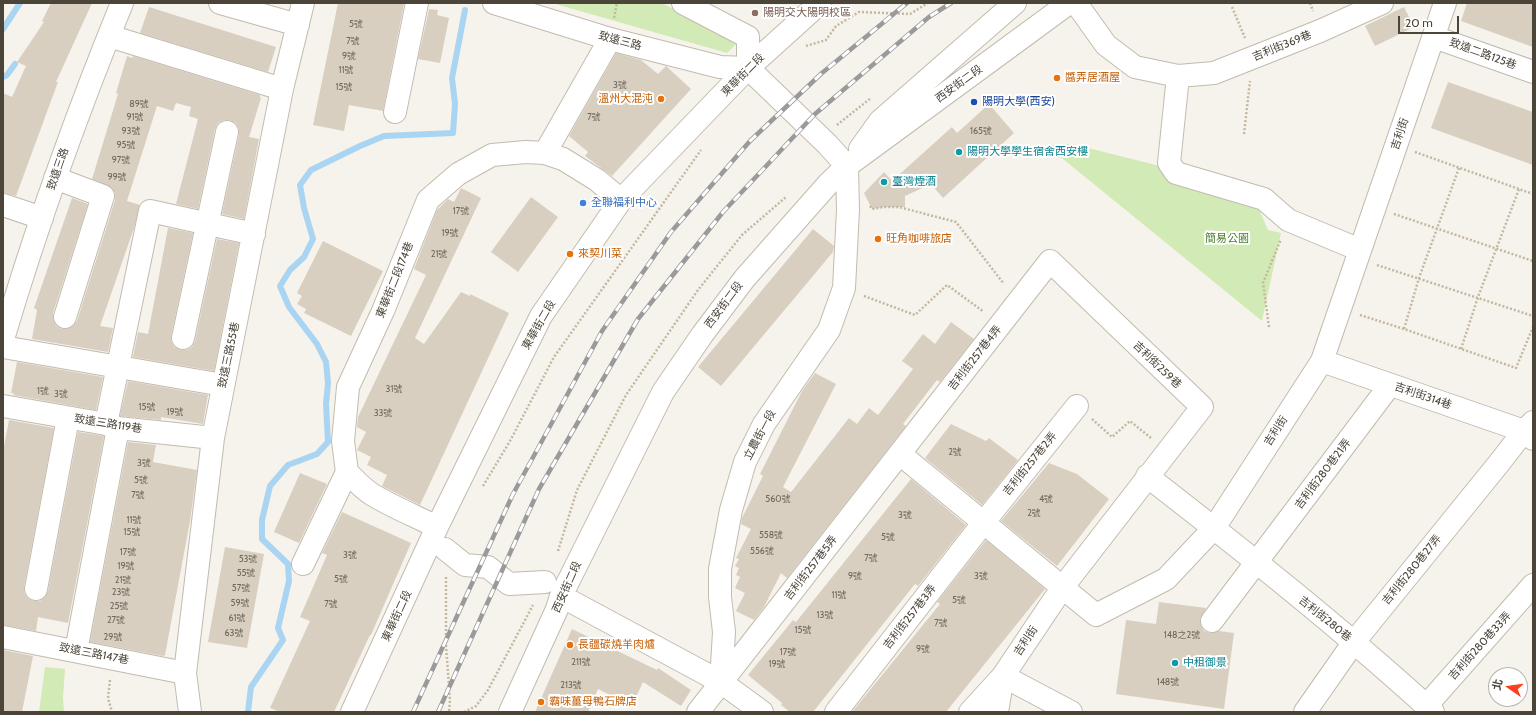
<!DOCTYPE html>
<meta charset="utf-8">
<style>
body{margin:0}
#map{position:relative;width:1536px;height:715px;overflow:hidden;background:#f6f3ec;font-family:Cabin,"Noto Sans TC",sans-serif}
canvas{display:block}
.frame{position:absolute;inset:0;border:4px solid #4b4439;pointer-events:none}
.north{position:absolute;left:1488px;top:667px;width:40px;height:40px;box-sizing:border-box;background:#fff;border:1px solid #b7b4b0;border-radius:50%;rotate:283deg;font-size:11px;font-weight:700;line-height:16px;text-align:center;color:#4b4439}
.north::after{content:'';display:block;margin:auto;width:14px;height:18px;background:#fc3f1d;clip-path:polygon(50% 0,100% 100%,50% 72%,0 100%)}
.scale{position:absolute;left:1398px;top:16px;width:61px;height:18px;box-sizing:border-box;border:2px solid #4b4439;border-top:0;padding-left:5px;font-size:12px;line-height:14px;white-space:nowrap;color:#4b4439;-webkit-text-stroke:3px #fff;paint-order:stroke}
</style>
<div id="map">
<canvas width="1536" height="715"></canvas>
<div class="frame"></div>
<div class="north">北</div>
<div class="scale">20 m</div>
</div>
<script>
const ctx = document.querySelector('canvas').getContext('2d');
ctx.lineJoin = 'round';
function fillPath(path, color) {
  ctx.fillStyle = color;
  ctx.fill(path, 'evenodd');
}
function trace(path, color, width, dash) {
  ctx.strokeStyle = color;
  ctx.lineWidth = width;
  ctx.lineCap = dash ? 'butt' : 'round';
  ctx.setLineDash(dash || []);
  ctx.stroke(path);
}
function write(font, color, halo, rows, align = 'center') {
  ctx.font = font + ' Cabin,"Noto Sans TC",sans-serif';
  ctx.lineWidth = 4;
  ctx.setLineDash([]);
  ctx.textBaseline = 'middle';
  ctx.strokeStyle = halo;
  ctx.fillStyle = color;
  for (const [text, x, y, turn = 0] of rows) {
    ctx.save();
    ctx.translate(x, y);
    ctx.rotate((+turn || 0) * Math.PI / 180);
    ctx.textAlign = isNaN(turn) ? turn : align;
    if (halo) ctx.strokeText(text, 0, 0);
    ctx.fillText(text, 0, 0);
    ctx.restore();
  }
}
const green = new Path2D(`
 M552,3H662L737,43L727,53Z
 M1072,144L1164,167L1257,205L1268,230L1281,233L1262,321L1052,150L1051,145Z
 M45,667L65,669L63,698L64,712H39Z`);
const stream = new Path2D(`
 M3,29L20,3
 M3,77L7,75L15,64
 M248,712L251,687L283,640L278,628L289,581L288,564L262,539V520L270,486L288,465L317,454L328,442L326,404L328,383L326,362L317,344L289,307L280,286L290,270L304,257L313,239L304,208L300,185L311,170L360,146L384,136L453,133L455,104L452,78L465,10`);
const building = new Path2D(`
 M51,3H92L56,82H58L16,196L3,193V93L12,97L26,66L17,62L44,22L42,21Z
 M338,3L404,4L383,111L349,105L344,131L313,125Z
 M1467,3H1533V47L1461,21Z
 M149,7L276,47L268,72L140,33Z
 M1404,7L1414,27L1375,46L1365,26Z
 M429,9L438,10L437,15L449,18L440,63L418,59Z
 M616,53L641,60L658,74L666,66L691,89L612,176L585,156L588,152L569,136Z
 M127,56L132,58L133,56L260,95V97L261,98L249,137L259,139L244,219L222,214L239,135V129L236,123L230,120H224L218,123L215,129L198,209L176,204L198,119L189,116L191,107L176,103L173,111L157,106L127,201L140,205L134,228L100,326L113,328L108,352L32,339L37,310L34,308L72,198L88,204L53,313V319L56,326L62,329H67L73,326L77,321L115,200V193L112,188L92,179L118,94L116,93Z
 M1448,82L1533,112V165L1431,128Z
 M989,104L1014,133L943,198L931,184L905,196V207H884L872,209L864,193L884,172L892,181L952,127L957,133Z
 M461,188L481,198L415,338L424,344L461,292L470,296V294L509,313L420,505L382,486L387,475L367,465L371,457L357,450L366,432L357,427L358,417L426,275L414,269L437,210L448,199L454,202Z
 M531,197L558,217L518,272L491,252Z
 M168,228L193,233L171,336V341L174,347L181,350H186L192,347L195,341L217,239L239,243L214,371L133,357L138,332L148,334Z
 M813,229L834,246L833,252L721,386L698,367Z
 M323,241L383,271L351,336L304,313L306,309L297,304L302,296L297,293Z
 M951,322L974,339L940,382L937,380L903,424L906,426L787,578L781,573L764,607L754,620L736,611L745,593L735,588L740,577L736,575L739,568L735,566L739,559L736,558L751,529L741,524L742,518L763,476L760,474L802,391L815,373L836,384L783,487L791,492L849,418L857,424L869,408L878,415L913,369L902,361L923,334L935,344Z
 M17,362L103,377L96,410L13,395L14,393H11Z
 M128,381L208,395L203,424L161,417V420L120,416Z
 M9,420L54,428L24,587V593L28,598L34,601H40L45,597L48,591L78,432L104,436L68,623L38,617L36,631L3,625V451Z
 M951,424L986,441L989,438L1018,460L982,505L925,458Z
 M128,442L156,445L153,462L197,470L190,521L165,655L163,656L90,642Z
 M1049,463L1077,474L1109,499L1057,566L1001,521Z
 M300,473L327,484L299,543L274,532Z
 M911,479L966,525L918,586L915,584L813,712H790L781,705L782,703L748,675L793,620L796,622Z
 M342,512L411,543L371,635H370L334,712H280L270,708L310,621L300,617L327,555L322,553Z
 M986,540L1045,589L946,712H852L940,604L937,602Z
 M225,547L264,554L247,648L208,642Z
 M1159,602L1206,608L1200,620L1201,626L1204,631L1211,633L1219,631L1234,633L1224,709L1116,694L1126,620L1156,624Z
 M572,629L657,670L658,668L691,690L681,706L643,682L632,706L598,689L588,712H535Z
 M3,650L33,656L22,712H3Z`);
const path = new Path2D(`
 M1310,3L1313,11
 M843,6L850,18
 M1232,7L1245,38
 M614,18L617,3
 M806,46L826,40L836,26L859,12L910,14L928,3
 M837,125L871,98
 M1244,134L1250,81
 M1415,152L1533,194
 M1459,168L1419,278L1404,329L1516,368L1533,327
 M870,206L872,209L884,207H899L956,222L1004,284
 M1394,214L1533,261
 M1377,265L1533,316
 M864,296L915,315L947,285L984,312
 M1360,315L1404,329
 M1269,327L1263,283L1281,239
 M1461,349L1478,297L1519,189
 M1092,419L1112,437L1130,421L1151,438
 M483,486L510,441L554,357L701,150
 M558,551L577,490L626,395L698,290L742,235L786,197
 M446,577V645L450,700L449,712
 M110,680L108,698L112,712
 M464,712L476,706L488,690L533,605`);
const minor = new Path2D(`
 M220,3L298,25
 M494,3L610,39L720,67L748,68
 M683,3L748,37V68L827,144L847,166
 M1076,3L1106,45L1135,67L1178,76L1214,73L1320,31L1382,3
 M109,36L282,89
 M1434,37L1533,72
 M1178,76L1169,163L1176,173L1264,199L1288,220L1360,250
 M395,112L417,3
 M860,149L880,121L1015,3
 M545,153L610,39
 M55,178L103,196L65,317
 M3,205L42,218
 M183,338L227,132
 M3,339C37,225 77,113 122,3
 M3,347L223,385
 M1322,361L1524,431L1533,439
 M3,406L106,424L118,428L213,438
 M106,424L150,211L254,234
 M900,454L1096,615L1166,579L1214,528L1322,361L1445,3
 M1147,476C1245,552 1342,629 1433,712
 M437,527C415,516 393,507 373,495C363,489 355,480 347,472L343,441L348,387L383,311L428,200L458,174L492,155L526,152L545,153L563,159L597,180L621,200
 M445,549L465,565L488,567L509,584L545,582
 M303,564L347,472
 M36,589L68,418
 M561,596L721,682L762,712
 M1212,621L1390,385
 M3,637L185,673
 M76,651L118,428
 M721,682L724,632L720,597V569L731,510L745,462L764,424L829,330L844,288L848,210L847,166
 M1426,706L1533,585
 M190,712L185,673L213,438L282,89L303,3
 M352,712L437,527L541,316L621,200L748,68L820,3
 M510,712L557,609L561,596L663,392L702,335L745,278L829,183L847,166L1069,3
 M698,712L1050,261L1202,407L1062,588L1003,676L970,712
 M836,712L984,522L1077,406
 M997,712L1003,676L1071,712
 M1305,712L1354,642L1500,462L1524,431L1533,422`);
const rail = new Path2D(`
 M413,712L513,494L602,331L671,232L750,141L822,73L907,3
 M438,712L539,489L638,319L723,212L815,114L929,17L951,3`);
const markers = [
 [755,13,4,"#8d6e63"],
 [1057,78,4,"#e8710a"],
 [661,99,4,"#e8710a"],
 [974,102,4,"#1a4fb4"],
 [959,152,4,"#0f9aa8"],
 [884,182,4,"#0f9aa8"],
 [583,203,4,"#3f7fe0"],
 [878,239,4,"#e8710a"],
 [570,254,4,"#e8710a"],
 [570,645,4,"#e8710a"],
 [1175,663,4,"#0f9aa8"],
 [541,702,4,"#e8710a"]
];
const numberNames = [
 ["5號",356,24],
 ["7號",353,41],
 ["9號",349,56],
 ["11號",346,70],
 ["3號",620,85],
 ["15號",344,87],
 ["89號",139,104],
 ["91號",135,117],
 ["7號",594,117],
 ["93號",131,131],
 ["165號",981,131],
 ["95號",126,145],
 ["97號",121,160],
 ["99號",117,177],
 ["17號",461,211],
 ["19號",450,233],
 ["21號",439,254],
 ["31號",394,389],
 ["1號",43,391],
 ["3號",61,394],
 ["15號",147,407],
 ["19號",175,412],
 ["33號",383,413],
 ["2號",955,452],
 ["3號",144,463],
 ["5號",141,480],
 ["7號",138,495],
 ["560號",778,499],
 ["4號",1046,499],
 ["2號",1034,513],
 ["3號",905,515],
 ["11號",134,520],
 ["15號",132,532],
 ["558號",771,535],
 ["5號",888,537],
 ["556號",762,551],
 ["17號",128,552],
 ["3號",350,555],
 ["7號",871,558],
 ["53號",248,559],
 ["19號",126,566],
 ["55號",246,573],
 ["9號",855,576],
 ["3號",981,576],
 ["5號",341,579],
 ["21號",123,580],
 ["57號",241,588],
 ["23號",121,592],
 ["11號",839,595],
 ["5號",959,600],
 ["59號",240,603],
 ["7號",331,604],
 ["25號",119,606],
 ["13號",825,615],
 ["61號",237,618],
 ["27號",116,620],
 ["7號",941,623],
 ["15號",803,630],
 ["63號",234,633],
 ["148之2號",1182,635],
 ["29號",113,637],
 ["9號",923,649],
 ["17號",788,652],
 ["211號",581,662],
 ["19號",777,664],
 ["148號",1168,682],
 ["213號",571,685]
];
const educationNames = [
 ["陽明交大陽明校區",763,13]
];
const streetNames = [
 ["致遠三路",620,41,15],
 ["吉利街369巷",1282,46,-22],
 ["致遠二路125巷",1483,54,20],
 ["東華街二段",743,75,-45],
 ["西安街二段",959,84,-36],
 ["吉利街",1400,134,-71],
 ["致遠三路",58,169,-71],
 ["東華街二段174巷",395,280,-68],
 ["西安街二段",724,305,-53],
 ["東華街二段",539,325,-60],
 ["致遠三路55巷",229,355,-78],
 ["吉利街257巷4弄",975,358,-52],
 ["吉利街259巷",1157,365,44],
 ["吉利街314巷",1423,396,19],
 ["致遠三路119巷",108,424,9],
 ["吉利街",1276,431,-57],
 ["立農街一段",760,435,-62],
 ["吉利街257巷2弄",1030,464,-51],
 ["吉利街280巷21弄",1323,474,-53],
 ["吉利街257巷5弄",811,568,-52],
 ["吉利街280巷27弄",1412,570,-51],
 ["西安街二段",567,587,-66],
 ["東華街二段",397,616,-65],
 ["吉利街257巷3弄",910,617,-52],
 ["吉利街280巷",1325,619,39],
 ["吉利街",1026,641,-56],
 ["吉利街280巷33弄",1480,646,-48],
 ["致遠三路147巷",94,654,11]
];
const foodNames = [
 ["醬弄居酒屋",1065,78],
 ["溫州大混沌",653,99,"right"],
 ["旺角咖啡旅店",886,239],
 ["來契川菜",578,254],
 ["長疆碳燒羊肉爐",578,645],
 ["霸味薑母鴨石牌店",549,702]
];
const transitNames = [
 ["陽明大學(西安)",982,102]
];
const cultureNames = [
 ["陽明大學學生宿舍西安樓",967,152],
 ["臺灣煙酒",892,182],
 ["中租御景",1183,663]
];
const shopNames = [
 ["全聯福利中心",591,203]
];
const parkNames = [
 ["簡易公園",1227,239]
];
fillPath(green, '#d2eab5');
trace(stream, '#a9d4f2', 6);
fillPath(building, '#d8cfc1');
trace(minor, '#c2bbae', 24);
trace(path, '#c4b79f', 2.5, [2, 2]);
trace(minor, '#fff', 22);
trace(rail, '#9a9a9a', 4.5);
trace(rail, '#fff', 3, [9]);
for (const [x, y, r, color] of markers) {
  const dot = new Path2D();
  dot.arc(x, y, r, 0, 2 * Math.PI);
  ctx.fillStyle = color;
  ctx.fill(dot);
  trace(dot, '#fff', 1.5);
}
write('9px', '#6e675b', null, numberNames);
write('11px', '#785e54', '#fff', educationNames, 'left');
write('11px', '#4b4439', '#fff', streetNames);
write('11px', '#c56008', '#fff', foodNames, 'left');
write('11px', '#164399', '#fff', transitNames, 'left');
write('11px', '#0d838f', '#fff', cultureNames, 'left');
write('11px', '#366cbe', '#fff', shopNames, 'left');
write('11px', '#4a7f2a', '#fff', parkNames);
</script>
